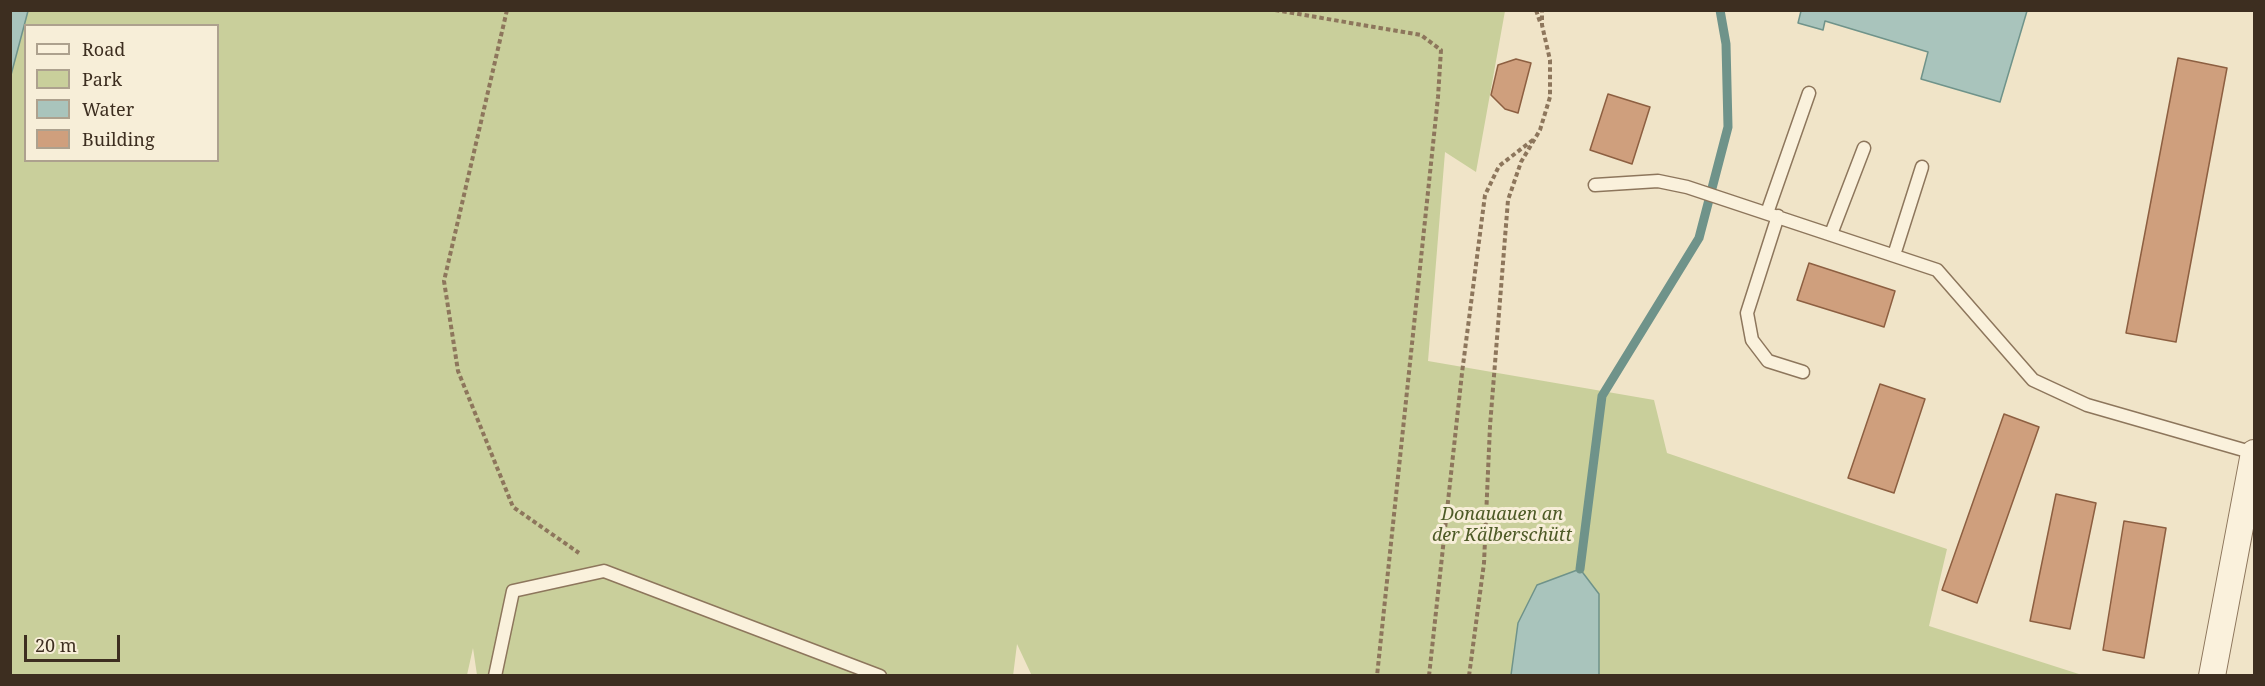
<!DOCTYPE html>
<meta charset="utf-8">
<style>
body{margin:0}
#map{position:relative;width:2265px;height:686px;overflow:hidden;background:#f0e4c8;font-family:"Noto Serif",serif}
canvas{display:block}
.frame{position:absolute;inset:0;border:12px solid #3d2e20;pointer-events:none}
.legend{position:absolute;left:24px;top:24px;width:195px;height:138px;box-sizing:border-box;background:#f7eed8;border:2px solid #ada18e;margin:0;padding:8px 10px;list-style:none;font-size:18px;color:#3d2e20}
.legend li{display:flex;align-items:center;gap:12px;height:30px}
.legend b{width:30px;border:2px solid #ada18e}
.scale{position:absolute;left:24px;top:635px;width:96px;height:27px;box-sizing:border-box;border:3px solid #3d2e20;border-top:0;padding-left:8px;font-size:18px;line-height:21px;white-space:nowrap;color:#3d2e20;-webkit-text-stroke:4px #f7eed8;paint-order:stroke}
</style>
<div id="map">
<canvas width="2265" height="686"></canvas>
<div class="frame"></div>
<ul class="legend">
<li><b style="height:8px;background:#faf1dc"></b>Road</li>
<li><b style="height:16px;background:#c9cf9b"></b>Park</li>
<li><b style="height:16px;background:#a9c4bc"></b>Water</li>
<li><b style="height:16px;background:#cf9f7d"></b>Building</li>
</ul>
<div class="scale">20 m</div>
</div>
<script>
const ctx = document.querySelector('canvas').getContext('2d');
ctx.lineJoin = 'round';
function fillPath(path, color) {
  ctx.fillStyle = color;
  ctx.fill(path, 'evenodd');
}
function trace(path, color, width, dash) {
  ctx.strokeStyle = color;
  ctx.lineWidth = width;
  ctx.lineCap = dash ? 'butt' : 'round';
  ctx.setLineDash(dash || []);
  ctx.stroke(path);
}
function write(font, color, halo, rows, align = 'center') {
  ctx.font = font + ' "Noto Serif",serif';
  ctx.lineWidth = 6;
  ctx.setLineDash([]);
  ctx.textBaseline = 'middle';
  ctx.strokeStyle = halo;
  ctx.fillStyle = color;
  for (const [text, x, y, turn = 0] of rows) {
    ctx.save();
    ctx.translate(x, y);
    ctx.rotate((+turn || 0) * Math.PI / 180);
    ctx.textAlign = isNaN(turn) ? turn : align;
    if (halo) ctx.strokeText(text, 0, 0);
    ctx.fillText(text, 0, 0);
    ctx.restore();
  }
}
const green = new Path2D(`
 M28,10L1505,11L1476,172L1445,152L1428,361L1654,400L1667,453L1947,549L1929,626L2082,675L1032,676L1017,644L1013,676L477,675L473,648L467,675L11,676L10,75ZM26,26H218V160H26Z`);
const water = new Path2D(`
 M11,10L28,11L11,75L10,11Z
 M1801,11V10L2027,11L2000,102L1921,79L1928,52L1825,21L1823,30L1798,23Z
 M1580,569L1599,594V675H1511L1518,623L1537,585Z`);
const stream = new Path2D(`
 M1580,569L1602,396L1699,238L1728,127L1726,44L1720,10`);
const building = new Path2D(`
 M2178,58L2227,68L2176,342L2126,333Z
 M1516,59L1531,63L1518,113L1505,109L1491,95L1498,65Z
 M1608,94L1650,107L1632,164L1590,150Z
 M1809,263L1895,291L1884,327L1797,300Z
 M1880,384L1925,399L1894,493L1848,478Z
 M2004,414L2039,427L1977,603L1942,590Z
 M2056,494L2096,503L2070,629L2030,621Z
 M2124,521L2166,528L2144,658L2103,650Z`);
const path = new Path2D(`
 M507,10L444,281L458,371L513,507L579,553
 M1275,10L1421,35L1441,50L1438,97L1377,676
 M1536,10L1540,22
 M1429,676L1462,373L1485,195L1499,166L1534,139
 M1469,676L1484,563L1490,426L1508,200L1521,162L1540,130L1550,97V60L1542,25V10`);
const service = new Path2D(`
 M1595,185L1658,181L1687,187L1937,270L2033,380L2087,405L2254,453
 M1767,213L1809,93
 M1778,216L1747,313L1752,340L1768,361L1803,372
 M1831,234L1864,148
 M1894,255L1922,167
 M495,676L513,591L604,571L880,676`);
const minor = new Path2D(`
 M2212,676L2254,453`);
const parkNames = [
 ["Donauauen an",1502,515],
 ["der Kälberschütt",1502,536]
];
fillPath(green, '#c9cf9b');
fillPath(water, '#a9c4bc');
trace(water, '#6f938a', 1.5);
trace(stream, '#6f938a', 9);
fillPath(building, '#cf9f7d');
trace(building, '#8d5f41', 1.5);
trace(service, '#8d765c', 15);
trace(minor, '#8d765c', 28);
trace(path, '#8d765c', 4, [4.5, 3]);
trace(service, '#faf1dc', 12);
trace(minor, '#faf1dc', 26);
write('italic 18px', '#4d5a26', '#f7eed8', parkNames);
</script>
